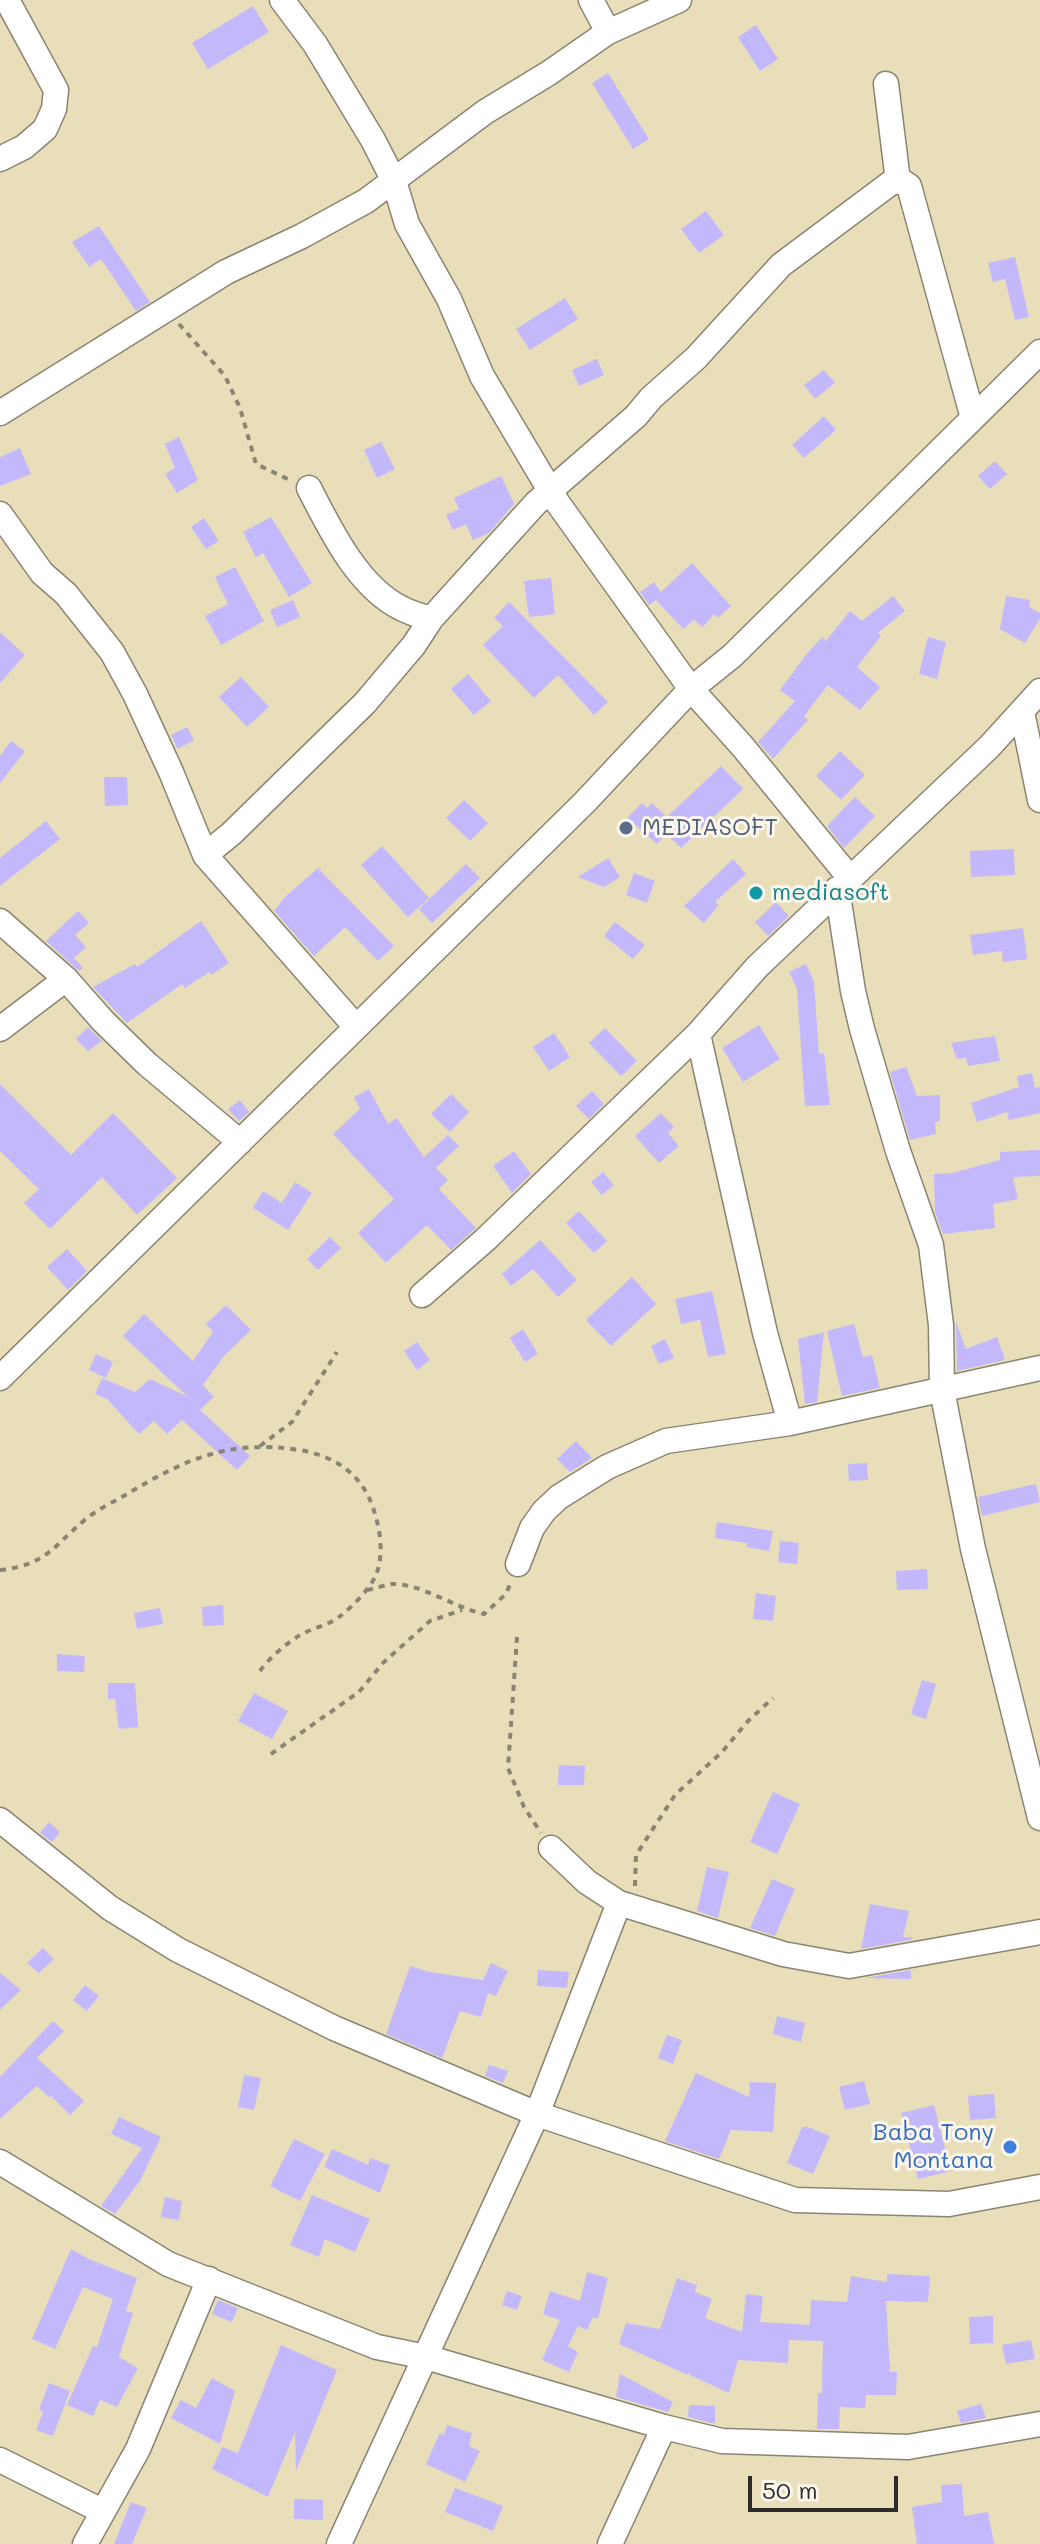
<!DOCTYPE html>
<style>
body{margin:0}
#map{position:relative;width:1040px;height:2544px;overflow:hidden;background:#e9deba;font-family:Mali,sans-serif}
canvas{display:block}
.scale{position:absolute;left:748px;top:2476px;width:150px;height:36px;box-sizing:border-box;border:4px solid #2b2b2b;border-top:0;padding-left:10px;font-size:24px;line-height:28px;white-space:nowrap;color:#2b2b2b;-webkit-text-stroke:6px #fbf7ec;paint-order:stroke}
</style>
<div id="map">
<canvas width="1040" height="2544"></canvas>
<div class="scale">50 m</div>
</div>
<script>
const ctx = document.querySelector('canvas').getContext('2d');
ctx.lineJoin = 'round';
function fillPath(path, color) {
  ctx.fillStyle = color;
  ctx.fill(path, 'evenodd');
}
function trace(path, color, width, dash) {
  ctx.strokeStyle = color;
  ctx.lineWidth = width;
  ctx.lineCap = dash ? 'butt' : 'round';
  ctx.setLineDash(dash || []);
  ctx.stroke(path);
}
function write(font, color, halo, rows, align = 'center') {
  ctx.font = font + ' Mali,sans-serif';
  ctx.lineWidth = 6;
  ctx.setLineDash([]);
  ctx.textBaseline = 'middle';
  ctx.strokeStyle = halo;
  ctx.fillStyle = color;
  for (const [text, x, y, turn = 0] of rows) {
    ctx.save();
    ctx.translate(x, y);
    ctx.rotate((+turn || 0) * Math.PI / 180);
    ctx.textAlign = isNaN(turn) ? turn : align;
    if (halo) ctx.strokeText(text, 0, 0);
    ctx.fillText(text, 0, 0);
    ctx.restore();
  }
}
const building = new Path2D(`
 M253,6L269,32L208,69L192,43Z
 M756,25L778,59L760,71L738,37Z
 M608,73L649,139L633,149L592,83Z
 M706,211L724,235L699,253L681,229Z
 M99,226L150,302L136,311L101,259L89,267L72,242Z
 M1015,257L1029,317L1015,320L1005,279L993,282L988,263Z
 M565,298L578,319L530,350L516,329Z
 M597,359L604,375L579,386L572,370Z
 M824,370L835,383L815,399L804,385Z
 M824,416L836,430L804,458L792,445Z
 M179,437L198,480L177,493L165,474L175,468L165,444Z
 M381,442L395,469L377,478L364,450Z
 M20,448L31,474L0,486V457Z
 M995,461L1007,474L990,489L978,476Z
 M501,476L514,504L489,533L473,540L466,524L453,530L446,515L459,509L454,498Z
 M271,517L312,583L289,597L263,553L256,557L243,532Z
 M204,518L219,541L206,549L191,527Z
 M692,563L731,606L718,618L714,614L703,627L694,620L683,629L656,600L649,605L640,592L654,582L661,592Z
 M235,567L264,621L221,645L205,616L228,604L215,577Z
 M551,578L555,614L529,617L524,581Z
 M893,596L905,611L878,633L881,636L857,667L880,687L860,710L828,685L804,716L808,720L773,759L758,742L795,701L780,690L806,655L822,637L826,641L850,611L862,621Z
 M1006,596L1030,600L1029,607L1040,613V619L1025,643L1000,629Z
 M293,600L300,617L277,627L270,610Z
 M509,602L608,702L594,715L558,675L534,698L483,645L503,626L494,618Z
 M0,632L25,655L0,683Z
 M928,637L946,642L937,679L919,674Z
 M468,674L491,701L474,715L451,689Z
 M241,677L269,707L247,727L219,697Z
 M187,727L194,740L178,749L171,735Z
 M11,741L25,751L0,783V756Z
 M840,751L865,775L841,800L816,776Z
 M721,766L743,789L681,848L666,834L657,844L627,818L642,803L647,808L652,803L667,817Z
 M104,777H127L128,805L105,806Z
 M855,797L875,816L844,848L827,826Z
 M464,800L488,823L470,841L446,818Z
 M46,821L60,839L0,886V858Z
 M382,846L429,898L408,917L361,865Z
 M1014,849L1015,875L971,877L970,851Z
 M608,858L620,877L604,887L578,877Z
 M733,859L746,874L715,902L719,905L704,923L684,906Z
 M466,864L480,878L432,923L419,909Z
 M318,868L394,946L378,961L345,927L314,956L274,911L285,897Z
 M634,873L655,881L647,903L626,895Z
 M776,902L789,916L768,936L755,922Z
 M78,911L89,923L75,935L86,947L74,958L83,968L79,971L46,941Z
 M201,921L229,963L211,975L209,972L185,988L182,984L127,1023L93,987L135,964L137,967Z
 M615,922L645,945L633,959L604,936Z
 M1023,928L1027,959L1003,962L1002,951L973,955L970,935Z
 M806,964L814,982L819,1054L824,1053L830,1105L805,1106L797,989L789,972Z
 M759,1025L780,1059L743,1082L722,1048Z
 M88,1027L102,1041L88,1051L76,1039Z
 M605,1028L637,1061L621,1076L589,1043Z
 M554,1033L570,1057L549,1071L533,1047Z
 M995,1036L1000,1061L968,1066L966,1058L957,1059L951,1043Z
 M906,1067L917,1096L940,1095V1121L935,1122L936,1134L910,1140L890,1072Z
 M1032,1073L1035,1088L1040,1087V1113L1009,1120L1007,1112L977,1122L971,1103L1019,1087L1017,1076Z
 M0,1084L71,1155L113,1113L177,1178L137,1215L102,1177L50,1229L24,1203L39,1189L0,1151Z
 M369,1089L388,1124L397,1118L424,1157L448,1135L459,1146L436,1168L448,1180L439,1189L476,1228L451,1250L427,1225L386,1263L358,1233L394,1199L333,1134L360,1109L354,1097Z
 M592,1091L604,1104L589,1119L576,1106Z
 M451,1094L469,1112L450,1132L431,1114Z
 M240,1100L249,1112L239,1121L228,1109Z
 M661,1113L674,1127L668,1133L679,1146L659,1163L635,1136Z
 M1040,1150V1176L1013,1177L1018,1199L993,1204L995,1228L943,1234L935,1212L934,1174L952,1173L1000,1160V1152Z
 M514,1151L531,1174L512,1193L493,1166Z
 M603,1172L614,1185L602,1195L591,1182Z
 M295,1182L312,1193L288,1230L253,1208L263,1191L282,1203Z
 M579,1211L607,1241L594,1253L566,1223Z
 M330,1237L341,1248L318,1270L307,1259Z
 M540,1240L577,1280L558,1297L533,1269L511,1286L502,1274Z
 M67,1249L87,1271L68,1290L47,1267Z
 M632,1277L656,1304L611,1346L586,1320Z
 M712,1291L726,1354L708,1357L700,1320L681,1324L675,1299Z
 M226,1305L251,1330L224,1356L203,1385L214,1397L200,1410L250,1456L237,1470L182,1420L167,1434L154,1421L139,1434L107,1399L95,1394L102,1378L135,1392L150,1379L188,1397L123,1336L144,1314L193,1361L213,1332L206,1324Z
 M956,1322L966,1349L997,1337L1005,1360L957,1371Z
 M854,1324L863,1357L872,1355L880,1388L842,1396L827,1331Z
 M523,1329L538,1354L525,1362L510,1338Z
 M824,1332L817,1402L805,1404L798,1339Z
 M665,1339L674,1358L659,1364L651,1346Z
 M417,1342L430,1360L417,1370L404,1351Z
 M96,1354L113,1362L106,1378L89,1370Z
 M576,1441L592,1458L570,1472L557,1459Z
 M867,1463L868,1480L849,1481L848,1464Z
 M1036,1484L1040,1502L982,1516L978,1497Z
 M717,1522L773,1531L769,1551L747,1547V1543L715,1538Z
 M780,1541L799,1543L797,1564L778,1562Z
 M927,1569L928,1589L897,1590L896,1571Z
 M756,1593L776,1596L773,1621L753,1619Z
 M223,1605L224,1625L203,1626L202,1607Z
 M160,1608L163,1624L137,1629L134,1613Z
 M57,1654L85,1656L84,1672L57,1671Z
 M922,1680L936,1684L926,1719L911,1714Z
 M108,1683H135L138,1727L119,1729L115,1699H108Z
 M254,1693L288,1711L272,1739L238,1721Z
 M559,1765L585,1766L584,1785H558Z
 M773,1792L800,1804L777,1854L750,1842Z
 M49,1822L60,1832L52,1842L40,1833Z
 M707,1867L729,1872L718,1918L697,1911Z
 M772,1879L795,1889L775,1936L750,1928Z
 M870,1904L909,1911L903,1937H912L911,1940L861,1949Z
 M43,1948L54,1959L39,1973L27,1963Z
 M491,1963L508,1971L496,1996L488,1993L481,2017L460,2011L442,2058L386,2034L410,1966L430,1972L483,1980Z
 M538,1970L569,1972L567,1988L537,1986Z
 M911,1970V1979L865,1978Z
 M0,1973L21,1990L0,2010Z
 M85,1985L99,1996L87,2011L73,2000Z
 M777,2016L805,2023L801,2042L773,2034Z
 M53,2021L64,2031L37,2058L84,2101L70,2115L51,2096L50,2098L37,2086L0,2119V2077Z
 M667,2035L682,2040L673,2064L658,2058Z
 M489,2065L508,2071L503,2083L485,2076Z
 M696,2073L749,2097L750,2082L776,2083L773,2132L731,2130L719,2159L665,2141Z
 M244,2075L261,2078L254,2110L238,2107Z
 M864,2081L870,2104L845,2110L839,2087Z
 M994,2094L996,2118L970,2120L968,2096Z
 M934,2105L951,2171L918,2179L901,2113Z
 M119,2117L161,2137L140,2181L115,2214L101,2206L142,2148L111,2134Z
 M802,2127H808L830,2136L813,2174L787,2163Z
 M294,2139L325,2154L300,2201L270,2186Z
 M332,2149L368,2165L370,2158L390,2165L380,2193L324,2167Z
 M312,2195L370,2219L355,2252L325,2239L319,2257L290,2245Z
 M165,2197L182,2201L179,2220L161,2217Z
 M71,2249L91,2260L137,2278L126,2311L133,2313L119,2357L138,2368L117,2407L100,2400L93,2416L67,2405L93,2346L97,2347L113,2299L83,2287L55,2349L32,2339Z
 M587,2272L608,2278L598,2319L593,2317L587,2330L578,2326L568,2346L578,2352L569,2372L542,2360L560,2320L543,2314L550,2291L580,2301Z
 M887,2274L930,2276L928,2302L886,2301L890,2372H897L896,2395H866L865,2408L840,2407L839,2429H817L818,2393H822L823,2341L789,2340L788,2363L738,2360L729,2393L690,2375V2371L688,2375L619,2344L626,2323L660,2329L677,2278L697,2285L695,2292L712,2299L705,2318L742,2332L746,2294L763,2296L760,2322L810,2325L811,2300L847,2302L851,2276L887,2282Z
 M507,2291L522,2296L517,2310L502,2305Z
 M218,2300L238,2308L232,2322L212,2314Z
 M993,2316V2343L970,2344L969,2317Z
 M1031,2340L1035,2359L1006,2364L1002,2345Z
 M281,2345L337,2370L296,2471L295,2432L268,2497L212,2469L222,2447L238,2453Z
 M620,2374L673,2402L668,2412L616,2397Z
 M212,2378L235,2391L220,2444L171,2418L181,2400L196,2408Z
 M49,2383L70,2391L53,2436L36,2430L43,2412L39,2410Z
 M981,2404L986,2418L961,2423L957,2411Z
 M689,2405L715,2406V2424L688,2417Z
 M447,2425L472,2433L469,2446L480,2451L465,2482L426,2464L440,2433L444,2435Z
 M962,2484L964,2516L988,2512L994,2544H917L912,2507L942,2502L941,2485Z
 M455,2488L503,2506L493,2531L445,2512Z
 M294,2499L323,2500V2520L294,2519Z
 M131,2502L147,2508L132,2544H114Z`);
const path = new Path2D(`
 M179,324L225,376L240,408L256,464L292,481
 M260,1446L292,1422L337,1352
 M0,1570C47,1565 53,1546 86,1519C98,1509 114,1502 127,1494C186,1459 229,1439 299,1450C330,1455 357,1470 370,1500C379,1521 386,1554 375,1577C368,1591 351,1608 339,1617C327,1626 312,1628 300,1635C286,1644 269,1658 260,1671
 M367,1590C374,1589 384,1585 392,1584C420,1583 455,1608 484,1614L506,1594L511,1582
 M517,1637L508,1768L524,1807L541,1833
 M271,1754L359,1692L383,1663L430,1621L462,1610
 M635,1886L636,1855L675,1795L722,1752L748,1721L773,1698`);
const minor = new Path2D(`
 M282,0L315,44L373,140L394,181L407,224L449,299L482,376L557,502L691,689L743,747L849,877
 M608,32L679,0
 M886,84L898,181
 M0,159L24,147L45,129L54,109L56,90L7,0
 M0,413L226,272L302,236L366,201L485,112L549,73L608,32L591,0
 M309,488C330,529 358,587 401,608C410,613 421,616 431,619
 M0,514L42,573L66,594L112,652L135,694L171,772L205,855L356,1027
 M1022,712L1040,800
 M205,855L231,834L365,703L414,645L431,619L536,503L636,416L651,398L696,358L781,265L892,182H903L909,186L973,418
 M837,889L853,991L862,1029L898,1151L931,1245L941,1325L942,1390L973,1549L1040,1818
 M0,921L66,979L103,1021L147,1064L240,1142
 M0,1029L66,979
 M698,1034L765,1333L790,1423
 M422,1295L486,1239L698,1034L757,967L989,747L1040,691
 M0,1378L585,802L691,689L732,656L1040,352
 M518,1564L532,1528L544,1511L559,1497L607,1467L666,1441L790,1423L1040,1368
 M0,1820L110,1908L178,1950L334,2028L537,2114L795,2200L949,2204L1040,2187
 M619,1903L783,1954L849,1966L1040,1932
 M0,2162L168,2264L377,2347L426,2357L664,2427L722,2441L908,2447L1040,2424
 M0,2460L102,2511
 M85,2544L138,2449L209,2279
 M339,2544L537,2114L619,1903L587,1882L551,1848
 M610,2544L664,2427`);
const markers = [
 [626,828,8,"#5c6f8a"],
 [756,893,8,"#0f9aa8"],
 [1010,2147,8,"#3f7fe0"]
];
const serviceNames = [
 ["MEDIASOFT",642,828]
];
const cultureNames = [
 ["mediasoft",772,893]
];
const shopNames = [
 ["Baba Tony",994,2133],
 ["Montana",994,2161]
];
fillPath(building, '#c3b8fc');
trace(minor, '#8a8472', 27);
trace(path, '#8a8472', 4, [6, 6]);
trace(minor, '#fff', 24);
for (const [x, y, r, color] of markers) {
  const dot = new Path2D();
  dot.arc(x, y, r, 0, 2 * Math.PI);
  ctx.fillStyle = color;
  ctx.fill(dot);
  trace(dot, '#fbf7ec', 3);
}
write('24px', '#4e5e75', '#fbf7ec', serviceNames, 'left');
write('24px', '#0d838f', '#fbf7ec', cultureNames, 'left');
write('24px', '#366cbe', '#fbf7ec', shopNames, 'right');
</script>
